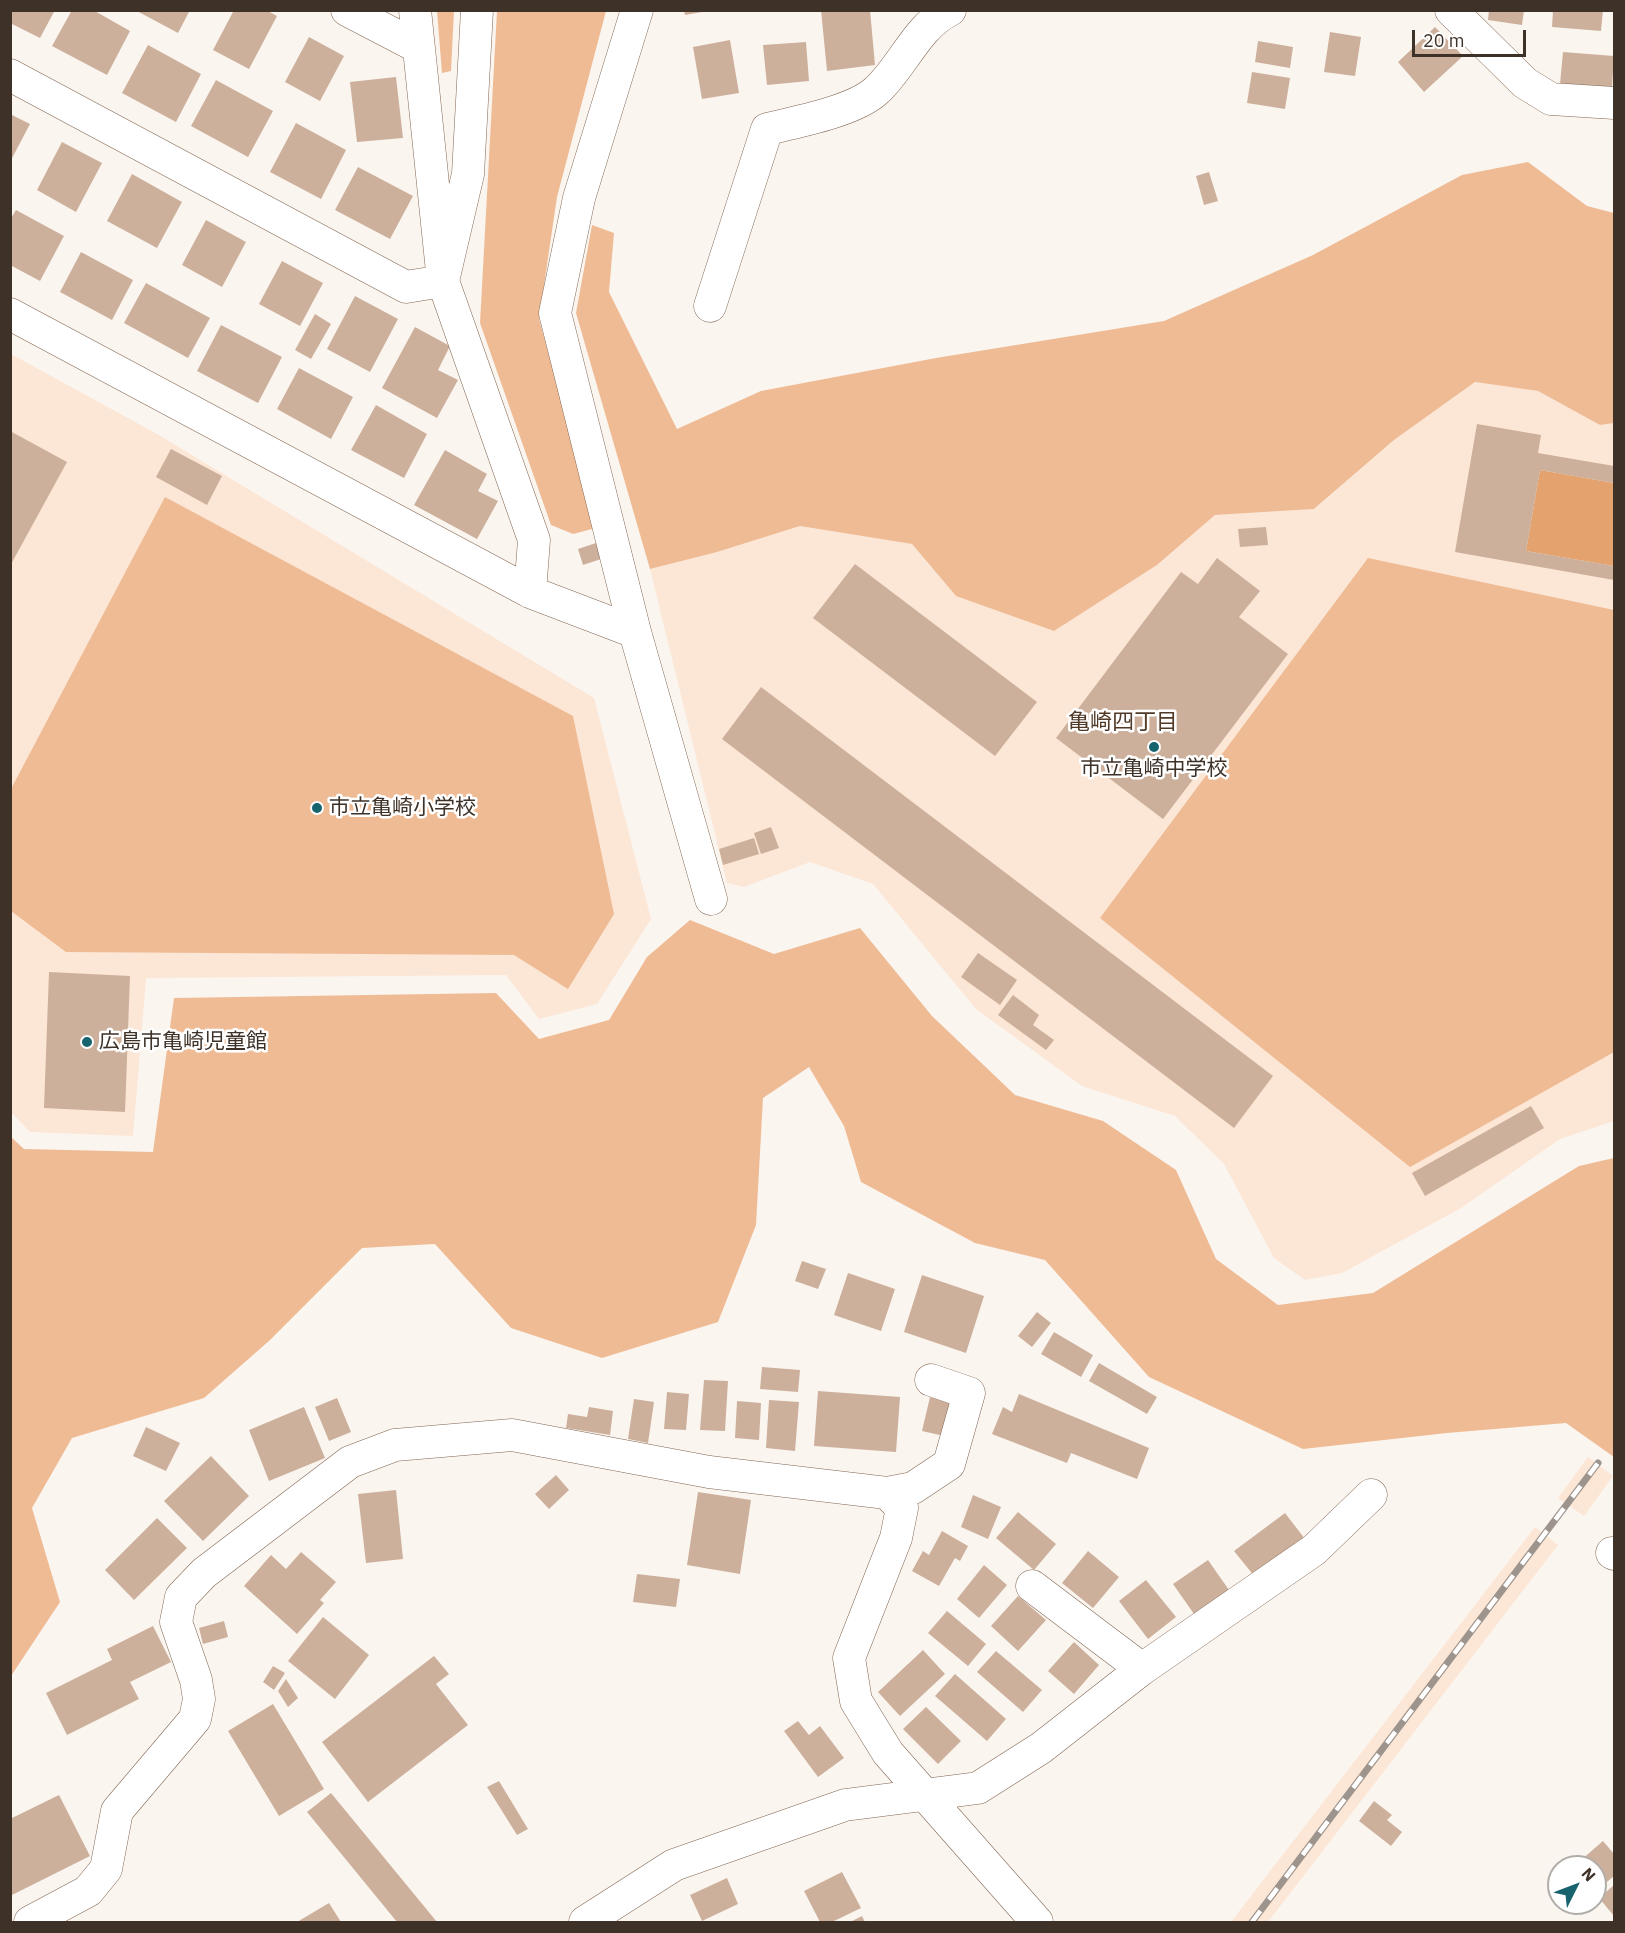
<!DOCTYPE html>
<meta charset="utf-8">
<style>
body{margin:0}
#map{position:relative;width:1625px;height:1933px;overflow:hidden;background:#fbf5f0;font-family:"IBM Plex Sans",sans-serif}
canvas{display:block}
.frame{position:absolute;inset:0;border:12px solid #3d3128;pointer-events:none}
.north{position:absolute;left:1547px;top:1855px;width:60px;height:60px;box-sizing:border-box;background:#fff;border:2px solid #b1ada9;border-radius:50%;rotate:48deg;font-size:16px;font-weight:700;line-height:24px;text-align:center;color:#3d3128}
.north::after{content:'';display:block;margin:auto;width:21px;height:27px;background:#17636e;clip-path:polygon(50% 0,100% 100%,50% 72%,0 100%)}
.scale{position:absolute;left:1412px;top:30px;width:114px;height:27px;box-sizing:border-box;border:3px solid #3d3128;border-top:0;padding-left:8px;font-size:18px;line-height:21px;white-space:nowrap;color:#3d3128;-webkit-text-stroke:4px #fff;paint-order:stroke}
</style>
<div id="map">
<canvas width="1625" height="1933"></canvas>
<div class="frame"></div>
<div class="north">N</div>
<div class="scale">20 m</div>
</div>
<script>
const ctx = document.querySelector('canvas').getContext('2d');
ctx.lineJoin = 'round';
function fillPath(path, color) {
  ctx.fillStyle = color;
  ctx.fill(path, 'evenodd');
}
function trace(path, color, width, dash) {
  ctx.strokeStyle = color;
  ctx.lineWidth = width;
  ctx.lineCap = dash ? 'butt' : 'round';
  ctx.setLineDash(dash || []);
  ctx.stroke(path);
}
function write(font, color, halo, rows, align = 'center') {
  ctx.font = font + ' "IBM Plex Sans","Noto Sans JP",sans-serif';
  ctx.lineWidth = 5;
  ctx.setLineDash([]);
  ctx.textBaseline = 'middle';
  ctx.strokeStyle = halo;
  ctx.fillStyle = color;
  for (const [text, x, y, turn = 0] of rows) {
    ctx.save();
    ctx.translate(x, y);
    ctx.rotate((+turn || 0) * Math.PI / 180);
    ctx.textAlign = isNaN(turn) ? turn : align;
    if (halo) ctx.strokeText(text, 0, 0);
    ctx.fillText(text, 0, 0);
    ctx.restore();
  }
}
const built = new Path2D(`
 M11,354L157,434L594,698L651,919L597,1004L539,1019L506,975L146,978L133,1136L30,1132L11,1112Z
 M1475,382L1538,391L1600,425L1614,423V1121L1560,1139L1461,1208L1342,1273L1305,1280L1274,1258L1224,1164L1175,1116L1082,1086L976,1009L873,884L810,862L744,887L727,883L650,569L717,552L800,526L912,544L956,596L1054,631L1157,565L1215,515L1315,509L1394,440Z
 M1588,1457L1613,1476L1584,1516L1558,1498Z
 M1535,1527L1558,1545L1268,1922H1231Z`);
const green = new Path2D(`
 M437,11H454L451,71L442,73Z
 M497,11H606L557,197L539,319L596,528L573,534L551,525L480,323Z
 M1528,162L1587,206L1614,213V423L1600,425L1538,391L1475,382L1394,440L1314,509L1215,515L1157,565L1054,631L956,596L912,544L800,526L717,552L650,569L576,313L592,225L614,233L609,292L677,429L761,391L936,358L1164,321L1313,255L1462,175Z
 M165,497L573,716L614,914L568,989L514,955L66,952L11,911V789Z
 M1368,558L1614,610V1052L1410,1167L1100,918Z
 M690,920L774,954L860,928L932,1016L1015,1095L1103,1121L1176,1170L1216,1259L1278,1305L1373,1293L1579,1166L1614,1158V1457L1566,1423L1447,1433L1303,1449L1149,1377L1045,1260L975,1243L861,1182L844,1126L809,1067L763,1098L756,1225L718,1322L602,1358L511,1328L435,1244L362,1248L270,1340L204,1398L72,1438L32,1508L60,1602L11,1676V1137L24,1149L153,1152L174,998L496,993L539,1039L609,1020L647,957Z`);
const water = new Path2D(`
 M1540,470L1614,483V566L1526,551Z`);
const building = new Path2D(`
 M10,10H55L40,38L10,23Z
 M72,10H93L130,31L107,75L52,46Z
 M135,10H190L178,33Z
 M234,10H266L277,16L249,69L213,50Z
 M684,10H702V12L685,15Z
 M821,10H870L875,65L827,71Z
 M1489,10H1524L1522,25L1488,20Z
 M1553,10H1603L1601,31L1552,27Z
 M1435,27L1463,56L1424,92L1398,62Z
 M1330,32L1361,37L1355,76L1324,72Z
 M309,37L344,56L320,101L285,82Z
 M730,40L739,93L702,99L693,47Z
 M1258,41L1293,47L1290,68L1255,62Z
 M806,42L809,81L767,85L763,45Z
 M148,45L201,74L176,122L122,93Z
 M1563,52L1614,56L1612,87L1560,84Z
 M1252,72L1290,78L1285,109L1247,103Z
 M396,77L403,138L357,142L350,82Z
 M216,80L273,111L248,157L191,126Z
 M10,114L30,124L10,162Z
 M296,123L346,150L321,199L270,172Z
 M62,142L102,163L76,212L37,190Z
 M358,167L413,196L390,239L335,210Z
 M1209,172L1218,201L1204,205L1196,176Z
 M132,174L182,202L157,248L107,221Z
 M16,210L64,236L40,281L10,265V220Z
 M206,220L246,242L222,287L182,265Z
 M81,252L133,280L112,320L60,292Z
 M282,261L323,283L300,326L259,304Z
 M146,283L210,318L188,358L124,323Z
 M355,296L398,319L370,372L327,349Z
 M315,314L331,324L311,359L295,350Z
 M221,325L282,357L258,403L197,371Z
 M415,327L450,346L438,370L458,380L437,418L382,388Z
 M299,368L353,397L331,439L277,409Z
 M376,405L427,434L404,478L351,450Z
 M1477,424L1541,435L1538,453L1614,466V483L1540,470L1526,551L1614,566V580L1455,552Z
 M10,431L67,462L10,566Z
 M171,449L222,476L207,505L156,477Z
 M445,450L487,474L478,491L498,501L477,539L414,505Z
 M1266,527L1268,545L1240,547L1238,529Z
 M596,543L601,559L583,565L578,549Z
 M1217,558L1260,591L1239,617L1288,654L1163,819L1056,738L1181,572L1198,584Z
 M855,564L1037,702L995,756L813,618Z
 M761,687L1273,1076L1234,1128L722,739Z
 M771,827L779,848L761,854L754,833Z
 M754,838L759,854L723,865L719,849Z
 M978,953L1017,980L1000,1005L961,977Z
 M49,972L130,976L125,1112L44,1108Z
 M1013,995L1039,1015L1033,1025L1054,1040L1046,1050L998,1015Z
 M1531,1106L1544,1128L1425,1196L1412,1173Z
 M802,1261L826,1269L818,1289L795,1281Z
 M848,1273L895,1289L881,1331L834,1315Z
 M922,1275L984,1296L966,1353L904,1332Z
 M1037,1312L1051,1323L1032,1347L1018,1336Z
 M1054,1332L1093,1355L1081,1377L1041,1354Z
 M1099,1363L1157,1397L1147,1414L1089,1381Z
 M762,1367L800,1370L798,1392L760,1389Z
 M704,1380L728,1381L725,1431L700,1430Z
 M818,1391L900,1397L896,1452L814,1446Z
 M667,1392L689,1394L686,1430L664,1429Z
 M1019,1394L1149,1448L1137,1479L1071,1453L1067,1463L992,1434L1003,1407L1012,1412Z
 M930,1397L952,1403L944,1436L922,1431Z
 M337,1398L351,1432L329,1441L315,1407Z
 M634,1399L654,1402L648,1443L628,1439Z
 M769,1400L799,1402L795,1451L766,1448Z
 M737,1401L761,1403L759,1440L735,1438Z
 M304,1407L325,1458L269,1481L249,1430Z
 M589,1407L613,1411L610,1435L566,1428L568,1414L587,1417Z
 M146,1427L180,1443L166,1471L133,1456Z
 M211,1456L249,1496L203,1541L164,1501Z
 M556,1475L569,1490L549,1509L535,1494Z
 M396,1490L403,1559L366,1563L358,1494Z
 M698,1492L751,1500L740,1574L687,1565Z
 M973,1495L1001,1507L988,1539L961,1527Z
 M1018,1512L1056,1544L1034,1570L996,1538Z
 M1285,1513L1305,1539L1255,1577L1234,1551Z
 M157,1518L187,1548L134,1600L105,1570Z
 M942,1531L968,1546L960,1561L955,1558L939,1586L912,1571L923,1551L929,1555Z
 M1088,1551L1119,1577L1093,1608L1062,1583Z
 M301,1552L336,1582L320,1600L324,1603L297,1634L244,1586L271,1555L286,1569Z
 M1208,1560L1229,1590L1194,1614L1173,1584Z
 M984,1565L1007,1585L979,1618L957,1599Z
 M637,1574L680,1579L676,1607L633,1602Z
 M1146,1580L1176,1617L1148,1639L1119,1601Z
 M1018,1596L1046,1620L1018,1651L991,1626Z
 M947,1611L986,1644L968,1666L928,1633Z
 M323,1617L369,1655L335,1699L288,1661Z
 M224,1621L228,1637L203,1644L199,1628Z
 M153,1626L171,1662L130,1682L139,1699L67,1735L46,1693L112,1660L107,1649Z
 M1074,1642L1099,1665L1074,1694L1048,1671Z
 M923,1650L945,1674L900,1716L878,1692Z
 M996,1651L1042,1690L1023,1712L977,1672Z
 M434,1656L449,1674L436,1684L468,1725L368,1802L322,1742Z
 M273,1666L285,1673L274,1690L263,1682Z
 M955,1674L1006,1719L987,1741L935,1696Z
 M286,1679L298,1698L288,1707L278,1691Z
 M273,1704L324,1789L279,1816L228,1731Z
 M926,1707L961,1741L938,1764L903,1729Z
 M798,1721L809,1735L820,1726L844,1758L818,1777L784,1731Z
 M499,1781L528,1829L517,1835L487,1787Z
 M331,1793L437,1922H397L307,1812Z
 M59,1795L90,1856L10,1896V1819Z
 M1374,1801L1392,1815L1387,1820L1402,1832L1391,1846L1359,1821Z
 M1603,1841L1614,1854V1876L1595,1892V1867H1573Z
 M842,1872L861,1908L832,1922H820L804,1891Z
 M727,1878L738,1904L702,1921L690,1895Z
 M1614,1885V1916L1599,1898Z
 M329,1903L341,1922H297Z
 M862,1916L865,1922H850Z`);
const street = new Path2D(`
 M347,10L418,47
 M477,10L468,174L443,281L534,540L530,592
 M1451,10L1525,83L1551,99L1614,103
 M10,75L406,287L443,281L415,10
 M710,306L767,129C797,122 854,111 876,91C902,68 917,26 950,10
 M10,314L530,592L635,632L711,899
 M635,632L555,313L579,198L637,10
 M887,1493L913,1488L949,1464L969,1393L931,1380
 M1612,1553L1614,1554
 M1032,1586L1142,1669
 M30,1922L88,1891L106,1869L117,1811L195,1719L199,1699L196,1680L176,1622L181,1597L204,1573L350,1462L395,1445L512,1435L709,1472L887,1493L902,1508L896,1538L849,1658L856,1701L888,1753L1037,1922
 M585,1922L674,1865L845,1805L978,1788L1041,1748L1142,1669L1314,1550L1371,1495`);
const rail = new Path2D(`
 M1252,1922L1598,1463`);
const markers = [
 [1154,747,6,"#17636e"],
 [317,808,6,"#17636e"],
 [87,1042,6,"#17636e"]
];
const poiNames = [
 ["市立亀崎中学校",1154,769,"center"],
 ["市立亀崎小学校",329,808],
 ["広島市亀崎児童館",99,1042]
];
const neighbourhoodNames = [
 ["亀崎四丁目",1123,723]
];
fillPath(built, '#fce6d5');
fillPath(green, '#efbb94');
fillPath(water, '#e4a26e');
fillPath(building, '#cdb09b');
trace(street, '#816652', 33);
trace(street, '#fff', 32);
trace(rail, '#9d948d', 7);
trace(rail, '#fff', 4.5, [14]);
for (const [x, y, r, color] of markers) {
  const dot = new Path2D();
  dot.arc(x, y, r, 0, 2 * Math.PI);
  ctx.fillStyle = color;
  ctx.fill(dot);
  trace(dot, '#fff', 2);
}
write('21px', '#3d3128', '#fff', poiNames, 'left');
write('22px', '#513a27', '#fff', neighbourhoodNames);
</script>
